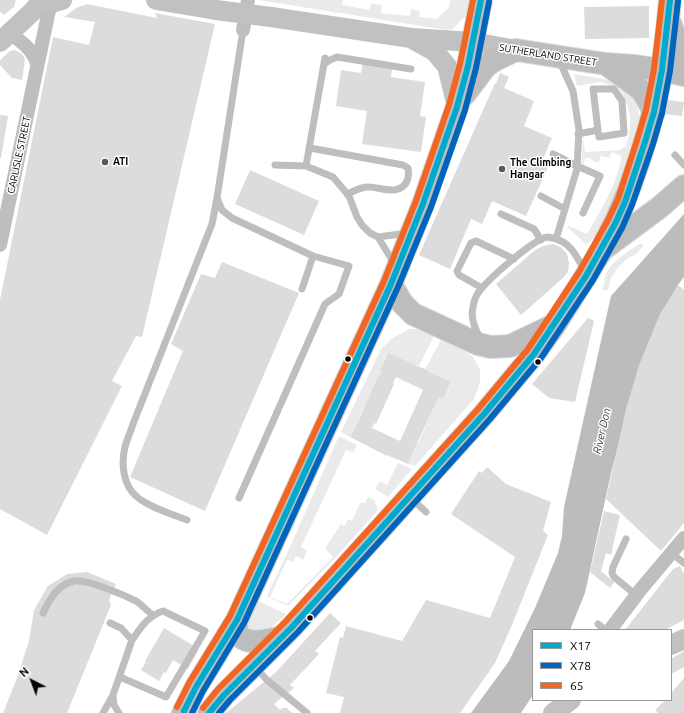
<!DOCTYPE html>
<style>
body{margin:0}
#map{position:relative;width:684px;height:713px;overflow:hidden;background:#fff;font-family:Ubuntu,sans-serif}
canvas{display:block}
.legend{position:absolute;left:532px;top:629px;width:140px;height:72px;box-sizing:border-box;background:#fff;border:1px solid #999;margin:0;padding:5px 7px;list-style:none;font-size:12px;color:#000}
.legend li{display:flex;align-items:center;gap:8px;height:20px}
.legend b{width:20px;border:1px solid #999}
.north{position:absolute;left:12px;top:661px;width:40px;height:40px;-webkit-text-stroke:3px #fff;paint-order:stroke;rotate:318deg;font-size:11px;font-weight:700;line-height:16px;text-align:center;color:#000}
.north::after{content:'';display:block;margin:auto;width:14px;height:18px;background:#000;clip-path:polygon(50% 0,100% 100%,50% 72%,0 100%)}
</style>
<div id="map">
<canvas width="684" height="713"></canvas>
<ul class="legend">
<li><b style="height:5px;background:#00a9ce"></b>X17</li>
<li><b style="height:5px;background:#0065bd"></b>X78</li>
<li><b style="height:5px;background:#f26522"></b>65</li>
</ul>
<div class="north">N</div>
</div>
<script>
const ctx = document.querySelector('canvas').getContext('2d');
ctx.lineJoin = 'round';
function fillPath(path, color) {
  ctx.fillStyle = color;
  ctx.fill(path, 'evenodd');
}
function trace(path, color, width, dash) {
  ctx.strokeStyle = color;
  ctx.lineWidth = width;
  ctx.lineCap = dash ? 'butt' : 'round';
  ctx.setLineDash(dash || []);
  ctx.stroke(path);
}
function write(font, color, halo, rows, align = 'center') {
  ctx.font = font + ' Ubuntu,sans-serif';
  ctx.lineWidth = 3;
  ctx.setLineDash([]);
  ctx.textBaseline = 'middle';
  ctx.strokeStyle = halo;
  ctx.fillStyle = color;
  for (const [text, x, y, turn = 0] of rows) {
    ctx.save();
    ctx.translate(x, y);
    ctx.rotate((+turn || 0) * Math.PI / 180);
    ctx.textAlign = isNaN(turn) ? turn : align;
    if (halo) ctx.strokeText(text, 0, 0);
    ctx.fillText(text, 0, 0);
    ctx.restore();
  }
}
const green = new Path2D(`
 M258,0H343L342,5L369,10L371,3L382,5L381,13L410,16L411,9L420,11L419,17L437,19L449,7L450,0H470L469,8L465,18L462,19L453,29L447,30Z
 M574,74C595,78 618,78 632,96C636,102 638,109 639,116C640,140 611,209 599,230C596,236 591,240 587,245L567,227L569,226L587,234C601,210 617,184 622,156L612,152L609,158L601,156L598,163L586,157L583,166L582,165L583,136L585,152L621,150L622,148L626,147C633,122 632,111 619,88L601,82L577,86Z
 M641,243L643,246L636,254L628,258L619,266L611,278L608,290H603C604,285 604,279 606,274C612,260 629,251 641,243Z
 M409,329H418L434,336L419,366L411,363L410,364L387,354L380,370L382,371L379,376H378L360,416L361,417L350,437L341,432L381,349L391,339Z
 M441,340L462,349L473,357L480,370V383L474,399L415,466L408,464L417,443H418L439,397L443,399L451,383L428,372L429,371L425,369Z
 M339,436L357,445L353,452L346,450L301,547L307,551L303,560L296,556L293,562L287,560L270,597L287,604L333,557L325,548L341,524L345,526L348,519L352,521L360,503H365L368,497L374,500L378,510L337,556L288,606L268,597L267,596L290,547Z
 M398,463L412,469L388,497L375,489L380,481L387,485Z
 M254,599L286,614L262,636L244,627Z`);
const water = new Path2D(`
 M684,214V277L678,285L661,315L640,365L611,473L585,593L570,630H533V695L521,713H471L509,661L535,608L558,553L562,536L564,507L611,296Z`);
const building = new Path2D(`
 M0,0H16L14,7L4,15L0,12Z
 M87,4L157,18L155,13L215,24L142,337L136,336L112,381L122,386L47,535L0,509V300L53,37L89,45L95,22L64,17L76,8Z
 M649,6V38L585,39L584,7Z
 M15,50L22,54L25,59L22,80L12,78L0,65V60L10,51Z
 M363,63L392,68L391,77L425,82L420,116L426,117L421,152L362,144L367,111L336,106L341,70L361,73Z
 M500,73L509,77L504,88L534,101L524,126L552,138L542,161L549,165L526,216L492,201L482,224L471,219L450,269L419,255L495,83L496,84Z
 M667,100L684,102L682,116L665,114Z
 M0,115L8,116L1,158H0Z
 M250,170L319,201L304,235L235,204Z
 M553,244L561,247L567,254L569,263L568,272L563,278L521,315L496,284L535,250L543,246Z
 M222,262L299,293L205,511L130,477L183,351L171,344L201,274L215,278Z
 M678,285L684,290V523L661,551L606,499L626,409L639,365L660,314Z
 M588,318L594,321L575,402L549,398L532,384Z
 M388,353L429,371L428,372L451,382L443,399L439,397L417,443L408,464L387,455V456L350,437L361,417H360L378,376H379L382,371L380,370ZM396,377L423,390L400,441L372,428L374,423L376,424L394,384L393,383Z
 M487,467L506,484L551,502L543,531L548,535L512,625L495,663L460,713H340L344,697L326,693L340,637L343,638L346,626L402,641L426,600L490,618L515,557L451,514L479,471L482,473Z
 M604,511L620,515L611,555L606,553L601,571L614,582L610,588L590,572Z
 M680,566L684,574V620L665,630H625L673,569Z
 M87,572L116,584L109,600L111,605L67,713H3L17,678L29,641L34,610L48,586L67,574Z
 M330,613L341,623L315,651L319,654L290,685L294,688L274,704L280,710L283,708H287L292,713H226L276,672Z
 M164,628L199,649L188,669L173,660L166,673L164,672L159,681L141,670L146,662L145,661Z
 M684,651V667L671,674V659Z
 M684,678V713H658L655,710L665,700H671V693Z`);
const lane = new Path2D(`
 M243,30L217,198L222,210L232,218L313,256L302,289
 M324,64L330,60L337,57L411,69
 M578,134L598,130L593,89H614L622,101L624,133L599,137L598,130
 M310,148L403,165L408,168C409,174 409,178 406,183C397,196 381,187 368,187C361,187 354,191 347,194
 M553,154L577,166L600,176L583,213
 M675,155L684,165
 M275,165L306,166L333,177L349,196L357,217L362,225L370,233L378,237L395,265
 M306,166L325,58
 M541,196L565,209
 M501,214L534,229L541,240
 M378,237L408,233
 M556,239L577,169L579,130L573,91L559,60
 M482,288L459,275L457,271L471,243L476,241L514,259
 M480,339C476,329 470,319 473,307C474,300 477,293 482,288C491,277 534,239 547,237C549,237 551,238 553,238C571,242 577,257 585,272
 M239,498L325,304L339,294L349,266L313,256
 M411,498L426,512
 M187,520C172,514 148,507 136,496C123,485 121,463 125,447C127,439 131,431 133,424L212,224L217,198
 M626,539L613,567L612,573L614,577L636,595
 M671,553L684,563
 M43,613C49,600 58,584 74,581C87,579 124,595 136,601C142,605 147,611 153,615
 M598,624L605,630
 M255,667L267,680L307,713
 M120,677L166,697L205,631L163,611C147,617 142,626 132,640
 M113,695L114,705L119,713
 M103,713L113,695L132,640L121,628L110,623`);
const street = new Path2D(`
 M243,30L248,0
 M10,33C21,42 33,49 37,64
 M0,245L49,10L55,3
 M610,630L641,589L684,538`);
const secondary = new Path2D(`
 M42,0L50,3L62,0
 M156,0L216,10
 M271,17L411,38L473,42L516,50
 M414,40L434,51L447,66L457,107
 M0,42L33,11L42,0
 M671,645L684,639
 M553,713L571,700`);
const primary = new Path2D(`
 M671,25L684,65
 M606,64L635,85L643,92L654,112
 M465,94L486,66L495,60L516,50L606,64L635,66L662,70L684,75
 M604,245C643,169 664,86 670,0
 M391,284L402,303L413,314L478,344L491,347L510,346L552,326
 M237,620C232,650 266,641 282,637
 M183,713L196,687L237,620L391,284L423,204L457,107L468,66L481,0
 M209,713L224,695L292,627L484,414L534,354L555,325L602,250L660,207L684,186`);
const secondaryBridge = new Path2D(`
 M216,10L271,17`);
const bus1 = new Path2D(`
 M184,711L196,687L237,620L391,284L423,204L457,107L468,66L481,0
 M209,713L224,695L292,627L484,414L534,354L586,276L615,224L625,202L645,142L654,112L662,70L670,0`);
const bus2 = new Path2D(`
 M192,713L203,691L244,623L398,287L431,207L465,110L476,68L489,2
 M219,713L230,700L298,632L490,419L541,358L593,280L622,228L632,205L653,144L662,113L670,71L678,1`);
const bus3 = new Path2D(`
 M177,707L189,683L230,616L384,281L416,201L449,105L460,64L473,0
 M203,708L218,689L286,621L478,409L528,349L579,272L608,220L618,199L637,140L646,110L654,69L662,0`);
const markers = [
 [105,162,4,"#595959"],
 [502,169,4,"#595959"],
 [348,359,3.5,"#000"],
 [538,362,3.5,"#000"],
 [310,618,3.5,"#000"]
];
const streetNames = [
 ["SUTHERLAND STREET",548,55,9],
 ["CARLISLE STREET",19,155,-78]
];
const poiNames = [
 ["ATI",113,162],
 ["The Climbing",510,163],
 ["Hangar",510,175]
];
const waterNames = [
 ["River Don",602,431,-77]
];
fillPath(green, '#eaeaea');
fillPath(water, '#bcbcbc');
fillPath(building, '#dcdcdc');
trace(primary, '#dbdbdb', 24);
trace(lane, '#bebebe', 7);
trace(street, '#bebebe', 14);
trace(secondary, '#c1c1c1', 20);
trace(primary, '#bdbdbd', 22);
trace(secondaryBridge, '#c1c1c1', 20);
trace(bus1, '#00a9ce', 6);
trace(bus2, '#0065bd', 6);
trace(bus3, '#f26522', 6);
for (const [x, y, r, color] of markers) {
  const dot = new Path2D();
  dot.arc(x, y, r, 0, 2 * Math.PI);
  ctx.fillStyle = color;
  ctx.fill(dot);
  trace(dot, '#fff', 1.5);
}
write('10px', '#000', '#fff', streetNames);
write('bold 10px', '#000', '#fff', poiNames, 'left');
write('italic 11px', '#404040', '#fff', waterNames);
</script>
